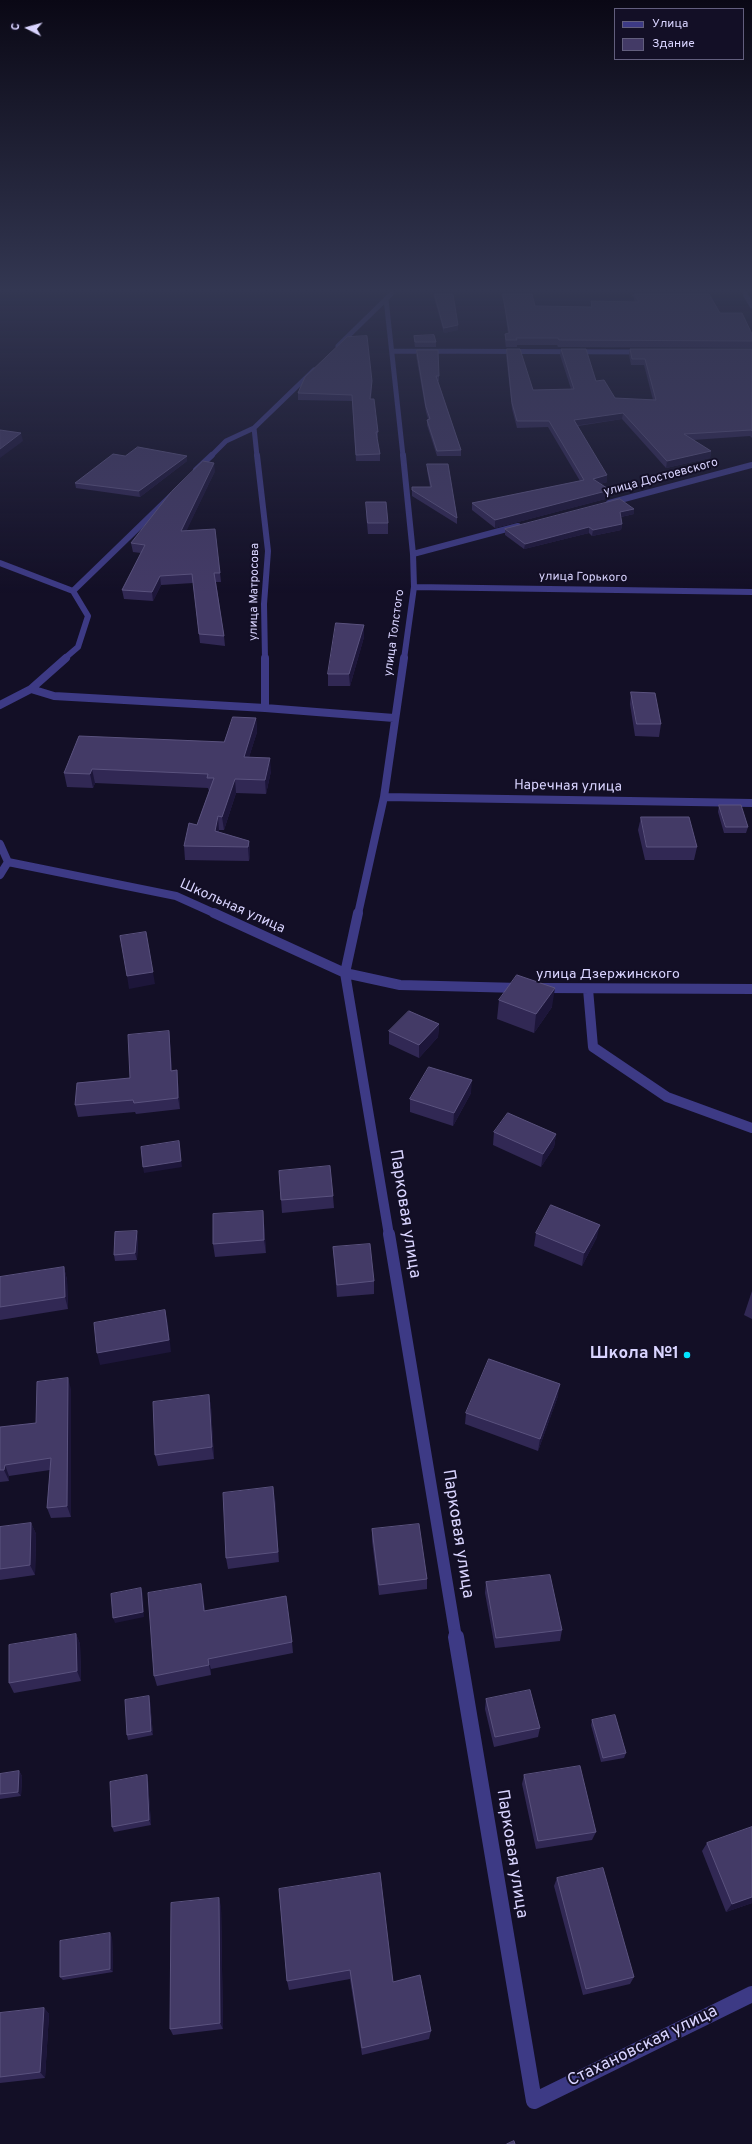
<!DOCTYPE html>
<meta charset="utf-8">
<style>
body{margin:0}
#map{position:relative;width:752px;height:2144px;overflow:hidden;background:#130f26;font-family:Overpass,sans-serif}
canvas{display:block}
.legend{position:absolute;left:614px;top:8px;width:130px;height:52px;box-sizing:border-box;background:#130f26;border:1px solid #625e7d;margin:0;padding:5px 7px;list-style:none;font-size:12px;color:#d9d4ff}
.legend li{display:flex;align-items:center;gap:8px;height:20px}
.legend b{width:20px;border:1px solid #625e7d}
.north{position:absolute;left:8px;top:8px;width:40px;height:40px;-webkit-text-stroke:3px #130f26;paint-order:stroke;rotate:276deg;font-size:11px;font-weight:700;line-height:16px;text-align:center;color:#d9d4ff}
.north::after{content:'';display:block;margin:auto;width:14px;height:18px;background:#d9d4ff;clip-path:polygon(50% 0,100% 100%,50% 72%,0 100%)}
</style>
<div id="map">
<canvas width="752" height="2144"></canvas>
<ul class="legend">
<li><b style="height:5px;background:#3d3a85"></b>Улица</li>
<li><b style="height:11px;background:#433a66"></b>Здание</li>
</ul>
<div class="north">С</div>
</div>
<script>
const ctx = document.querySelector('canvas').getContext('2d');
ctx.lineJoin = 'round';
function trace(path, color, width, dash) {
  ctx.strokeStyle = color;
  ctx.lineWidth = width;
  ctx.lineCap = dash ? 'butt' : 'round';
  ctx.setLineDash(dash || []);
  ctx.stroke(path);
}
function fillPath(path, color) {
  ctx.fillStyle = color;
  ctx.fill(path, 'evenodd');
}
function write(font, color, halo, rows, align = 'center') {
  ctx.font = font + ' Overpass,sans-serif';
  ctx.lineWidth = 4;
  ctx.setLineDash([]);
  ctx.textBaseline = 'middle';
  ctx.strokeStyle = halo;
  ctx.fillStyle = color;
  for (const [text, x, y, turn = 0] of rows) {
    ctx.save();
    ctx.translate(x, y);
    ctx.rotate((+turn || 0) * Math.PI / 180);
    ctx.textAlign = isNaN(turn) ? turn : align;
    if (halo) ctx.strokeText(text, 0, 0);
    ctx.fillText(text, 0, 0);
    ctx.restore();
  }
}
const minorFar5 = new Path2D(`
 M391,294L386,299L403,456
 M745,294L752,306
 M338,346L386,299
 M392,351L642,352
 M254,428L257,456
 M211,456L226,441L254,428L314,370`);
const minorFar4 = new Path2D(`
 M257,455L268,551L264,604L265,659
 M403,455L413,554L414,587L404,659
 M196,470L212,455
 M609,503L752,465
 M413,554L518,526
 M0,563L73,591L88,616L78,647L64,659
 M414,587L752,592
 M73,591L171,496`);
const minorFar3 = new Path2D(`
 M265,658V708
 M31,689L54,696L265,708L394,718
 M0,705L31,689L66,658
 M384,797L752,803
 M0,844L8,862
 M8,862L176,896L216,914
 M0,875L8,862
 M358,914L384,797L404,658`);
const minorFar2 = new Path2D(`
 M214,913L345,973L400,985L520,988
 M358,913L345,973L389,1235
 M542,988L752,989
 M588,989L593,1047L667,1097L752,1128`);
const minorFar1 = new Path2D(`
 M389,1234L456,1638`);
const minor = new Path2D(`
 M456,1637L534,2101L752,1994`);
const wall = new Path2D(`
 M433,294H453L458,330L444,333Z
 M501,294H532L535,306L591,307V301L635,302L632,294H709L720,313L752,334V348L558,347L557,345H517V347H506L505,341V334H508L504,303Z
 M414,336L436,342V347H415L414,341Z
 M507,349L533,390L571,389L560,355L561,349L615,398L653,400L644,365H631L629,355L630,349H752V438L750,436L693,440L711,451L710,458L666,468L622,419L578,426L607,482L600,484L609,498L495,528L472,510V503L580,481L548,427L517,428L512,409L506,355Z
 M417,350L439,376V381H438L461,450V456H437L427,425V420L428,419L426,412L416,355Z
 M372,381V387L371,399L378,432V438H377L380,454V461H356L352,401L298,400V393Z
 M187,461L140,497L76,488L75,483Z
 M427,464L457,518V524L412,496V487H430L427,470Z
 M215,471L186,531L215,529L221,582H216L224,636L225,646L200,643L193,583L161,585L153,601L124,599L122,590L141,553L133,552L131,543Z
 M366,502L388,523V534H368L366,513Z
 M634,509V514L621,517L622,524L621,530L592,536L589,533L524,549L505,535V529Z
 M364,625V637L350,686H328V674Z
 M631,692L661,724L659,737L635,736L630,704Z
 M256,718L257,732L249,757L271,771L266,794L236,793L224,830H219V832L249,841L250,855L249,861L185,860L184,846L197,825L209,791L208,788L95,783L93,788L67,787L64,773L224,742Z
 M719,805L748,827L746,833H724L718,812Z
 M641,817L697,847L694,860H645L638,830Z
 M499,1000L552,1007L534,1033L497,1019Z
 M439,1024L438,1037L419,1058L389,1044V1031Z
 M169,1031L170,1043L172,1070L178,1082L180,1109L136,1114L135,1112L78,1117L75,1105L130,1078Z
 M471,1093L453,1126L410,1112V1099Z
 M494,1132L556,1134L554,1147L541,1167L493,1145Z
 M279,1171L333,1196L334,1208L282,1213Z
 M264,1223L266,1253L215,1257L213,1244Z
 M536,1233L597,1237L582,1266L534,1246Z
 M138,1237L137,1260L115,1261L114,1255Z
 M333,1247L374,1281V1294L337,1297L334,1260Z
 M64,1267L67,1280L68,1309L0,1320V1277Z
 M752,1291V1319L744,1315Z
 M71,1389V1517L51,1518L47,1508L50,1470L9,1476V1481L0,1482V1427L36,1423Z
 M209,1395L211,1407L214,1459L158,1466L155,1455Z
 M558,1396L538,1451L465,1424L466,1413Z
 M275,1498L279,1562L228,1569L226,1558Z
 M31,1523L36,1534L35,1575L0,1580V1527Z
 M372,1529L427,1579V1589L379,1595L372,1541Z
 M486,1582L562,1630L560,1641L495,1648L485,1593Z
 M201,1584L203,1595L205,1611L292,1642L293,1653L211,1669V1675L157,1686L154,1676Z
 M76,1634L80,1644L81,1681L14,1693L9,1683Z
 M486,1699L540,1728L538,1737L494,1747L485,1709Z
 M150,1701L153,1735L128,1740L127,1735Z
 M592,1720L626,1753L624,1758L601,1762L591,1725Z
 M19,1771L22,1776L21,1796L0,1799V1774Z
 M147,1775L148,1780L151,1825L114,1832L112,1827Z
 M524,1775L596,1832L592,1840L536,1849L522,1784Z
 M752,1827V1903L726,1912L702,1851L707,1843Z
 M557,1878L634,1977L630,1984L583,1995L554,1886Z
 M279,1889L393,1982L431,2031L429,2039L362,2055L350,1979L289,1990L287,1981Z
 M221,1906L223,2029L173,2035L170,2029Z
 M112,1937L113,1972L63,1980L60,1977Z
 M44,2008L49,2014L45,2078L0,2083V2013Z`);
const shadedWall = new Path2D(`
 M458,325V330L444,333V328Z
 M372,381V387L370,405V399Z
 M623,413L622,419L573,426L574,420Z
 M21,433L23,441L0,458V449Z
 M711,451L710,458L666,468L667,461Z
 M187,456V461L140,497L139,491Z
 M214,463L215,471L182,540L181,531Z
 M607,475V482L592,486L593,479Z
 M610,490L609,498L495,528V520Z
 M634,509V514L620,517V512Z
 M622,524L621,530L592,536L593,530Z
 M589,527V533L524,549L525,544Z
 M160,576L161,585L153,601L152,592Z
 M364,625V637L350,686L349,674Z
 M256,718L257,732L245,770L244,757Z
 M270,758L271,771L266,794L265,780Z
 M92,769L95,783L93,788L90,774Z
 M235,779L236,793L224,830L222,817Z
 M218,816L219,830L216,845L215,831Z
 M249,841L250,855L249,861L248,847Z
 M153,972L155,984L129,989L127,976Z
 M555,988L552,1007L534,1033L536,1014Z
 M439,1024L438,1037L419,1058V1045Z
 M169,1031L170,1043L173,1082L171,1071Z
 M177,1070L178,1082L180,1109L178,1098Z
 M472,1080L471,1093L453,1126L454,1113Z
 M556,1134L554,1147L541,1167L543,1154Z
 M179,1141L182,1167L144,1173L143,1167Z
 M263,1211L264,1223L266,1253L264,1240Z
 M600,1225L597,1237L582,1266L584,1253Z
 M137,1231L138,1237L137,1260L135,1253Z
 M64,1267L67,1280L68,1309L65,1297Z
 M165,1310L168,1323L171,1352L100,1365L97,1353Z
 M68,1378L71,1389V1517L67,1506Z
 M560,1384L558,1396L538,1451L540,1439Z
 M209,1395L211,1407L214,1459L212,1447Z
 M5,1465L9,1476V1481L4,1470Z
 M273,1487L275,1498L279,1562L278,1552Z
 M31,1523L36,1534L35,1575L30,1565Z
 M201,1584L203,1595L206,1622L204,1611Z
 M141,1588L143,1594L144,1617L115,1623L113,1618Z
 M76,1634L80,1644L81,1681L77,1671Z
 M208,1659L211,1669V1675L209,1665Z
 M149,1696L150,1701L153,1735L151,1731Z
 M19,1771L22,1776L21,1796L18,1792Z
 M147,1775L148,1780L151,1825L149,1820Z
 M752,1897V1903L726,1912L732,1904Z
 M219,1898L221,1906L223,2029L220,2023Z
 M110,1933L112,1937L113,1972L110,1969Z
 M44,2008L49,2014L45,2078L40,2072Z`);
const building = new Path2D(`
 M435,294H453L458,325L444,328Z
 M503,294H532L535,306L592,307L591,301L639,302L635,294H709L720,313H742L752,334V341L559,340L558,338H516L517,340H506L505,334L509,333Z
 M434,335L436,342H415L414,336Z
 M367,336L372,381L370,399H374L378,432H376L380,454L356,455L352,395L298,393L305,377L347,337Z
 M507,349H520L533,390L574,389L561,349H586L596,381L604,380L615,398L656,400L645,359H632L630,349H752V431L751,430L684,434L711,451L667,461L623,413L574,420L607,475L593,479L610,490L495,520L472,503L584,480L549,421H517L512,403Z
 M417,350H438L439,376H436L461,450L437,451L427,420L430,419L426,407Z
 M0,430L21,433L0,449Z
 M138,447L187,456L139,491L75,483L113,454L125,456Z
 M203,461L214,463L181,531L215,529L220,573H214L224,636L199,634L192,574L160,576L152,592L122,590L145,545L131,543L171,492Z
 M427,464H448L457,518L412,490V487H431Z
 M620,499L634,509L620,512L622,524L593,530L589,527L525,544L505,529Z
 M366,502H386L388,523H368Z
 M336,623L364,625L349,674H328Z
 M631,692L655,693L661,724H637Z
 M233,717L256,718L244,757L270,758L265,780L235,779L222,817L218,816L215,831L249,841L248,847L184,846L189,823L197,825L214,778H207L208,774L92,769L90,774L64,773L79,736L224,742Z
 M719,805H741L748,827H726Z
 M641,817H689L697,847H647Z
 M146,932L153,972L127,976L120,936Z
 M517,975L555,988L536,1014L499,1000Z
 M409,1011L439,1024L419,1045L389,1031Z
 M169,1031L171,1071L177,1070L178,1098L134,1103L133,1100L75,1105L77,1083L130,1078L128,1035Z
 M429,1067L472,1080L454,1113L410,1099Z
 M508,1113L556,1134L543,1154L494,1132Z
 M179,1141L181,1161L143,1167L141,1147Z
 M330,1166L333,1196L281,1200L279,1171Z
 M551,1205L600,1225L584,1253L536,1233Z
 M263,1211L264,1240L213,1244V1214Z
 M137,1231L135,1253L114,1255L115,1232Z
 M370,1244L374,1281L337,1285L333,1247Z
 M64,1267L65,1297L0,1307V1277Z
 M165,1310L169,1340L97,1353L94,1323Z
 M489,1359L560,1384L540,1439L466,1413Z
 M68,1378L67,1506L47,1508L51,1458L5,1465L4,1470H0V1427L36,1423L37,1382Z
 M209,1395L212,1447L155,1455L153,1402Z
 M273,1487L278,1552L226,1558L223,1493Z
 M31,1523L30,1565L0,1569V1527Z
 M419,1524L427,1579L379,1585L372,1529Z
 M550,1575L562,1630L496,1638L486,1582Z
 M201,1584L204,1611L286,1596L292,1642L208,1659L209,1665L154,1676L148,1593Z
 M141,1588L143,1612L113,1618L111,1594Z
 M76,1634L77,1671L9,1683V1645Z
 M530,1690L540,1728L495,1737L486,1699Z
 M149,1696L151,1731L127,1735L125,1700Z
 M615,1715L626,1753L603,1758L592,1720Z
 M580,1766L596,1832L538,1841L524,1775Z
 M19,1771L18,1792L0,1794V1774Z
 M147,1775L149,1820L112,1827L110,1782Z
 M752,1827V1897L732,1904L707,1843Z
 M603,1868L634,1977L586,1989L557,1878Z
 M380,1873L393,1982L420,1975L431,2031L362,2048L350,1970L287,1981L279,1889Z
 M219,1898L220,2023L170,2029L171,1903Z
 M110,1933V1969L60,1977V1941Z
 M44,2008L40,2072L0,2077V2013Z
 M514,2141L515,2144H507Z`);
const markers = [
 [687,1355,4,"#00e5ff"]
];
const farStreetnames = [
 ["улица Достоевского",661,478,-15],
 ["улица Горького",583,578,1],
 ["улица Матросова",255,592,-89],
 ["улица Толстого",395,633,-82]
];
const streetNames = [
 ["Наречная улица",568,787,1],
 ["Школьная улица",232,907,24],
 ["улица Дзержинского",608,975]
];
const nearStreetnames = [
 ["Парковая улица",404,1214,81],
 ["Парковая улица",457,1534,81],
 ["Парковая улица",511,1854,81],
 ["Стахановская улица",643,2047,-26]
];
const nearPoinames = [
 ["Школа №1",679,1355]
];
trace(minorFar5, '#3d3a85', 5);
trace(minorFar4, '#3d3a85', 6);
trace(minorFar3, '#3d3a85', 8);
trace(minorFar2, '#3d3a85', 10);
trace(minorFar1, '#3d3a85', 12);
trace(minor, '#3d3a85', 16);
fillPath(wall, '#312854');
fillPath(shadedWall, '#1d163a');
fillPath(building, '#433a66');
trace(building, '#5a527e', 1);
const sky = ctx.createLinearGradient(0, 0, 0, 594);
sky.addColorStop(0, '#0a0815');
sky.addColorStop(0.49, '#333752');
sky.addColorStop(1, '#33375200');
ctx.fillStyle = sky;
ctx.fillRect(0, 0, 752, 594);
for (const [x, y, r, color] of markers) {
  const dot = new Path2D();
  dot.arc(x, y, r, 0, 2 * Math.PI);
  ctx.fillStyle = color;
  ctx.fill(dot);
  trace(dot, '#130f26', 1.5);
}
write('12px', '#d9d4ff', '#130f26', farStreetnames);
write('14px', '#d9d4ff', '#130f26', streetNames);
write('17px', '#d9d4ff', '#130f26', nearStreetnames);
write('bold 17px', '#d9d4ff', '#130f26', nearPoinames, 'right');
</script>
